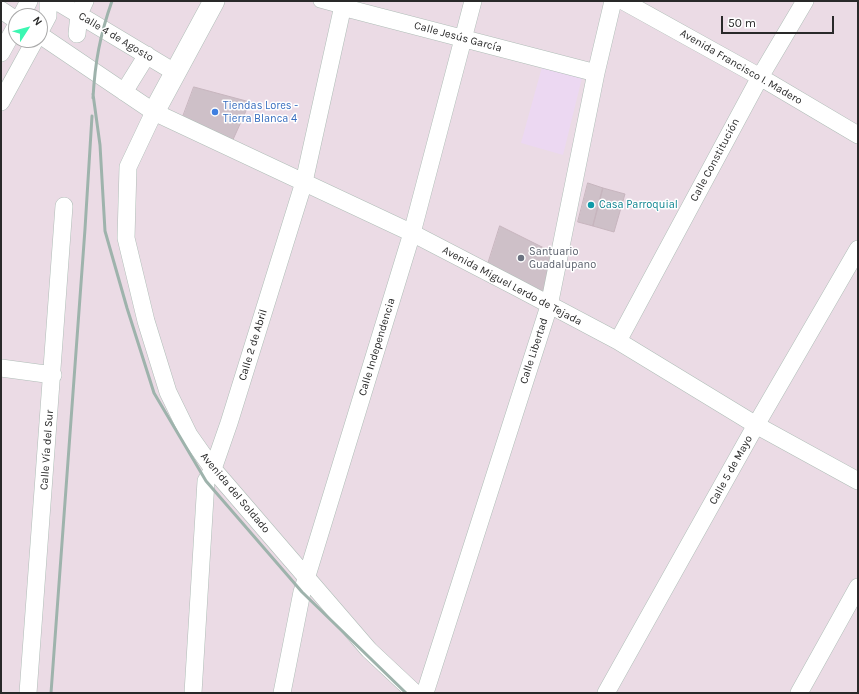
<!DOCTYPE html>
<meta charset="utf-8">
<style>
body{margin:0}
#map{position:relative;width:859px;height:694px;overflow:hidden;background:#ebdbe5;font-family:Karla,sans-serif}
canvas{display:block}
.frame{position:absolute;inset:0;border:2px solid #292929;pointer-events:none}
.north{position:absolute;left:8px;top:8px;width:40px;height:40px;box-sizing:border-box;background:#fff;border:1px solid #a9a9a9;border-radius:50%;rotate:54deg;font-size:11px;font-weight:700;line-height:16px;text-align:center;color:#292929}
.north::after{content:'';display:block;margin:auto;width:14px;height:18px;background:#3cf7b2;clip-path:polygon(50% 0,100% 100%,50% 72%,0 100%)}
.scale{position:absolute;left:721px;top:16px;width:113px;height:18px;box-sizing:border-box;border:2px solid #292929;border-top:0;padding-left:5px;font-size:12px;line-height:14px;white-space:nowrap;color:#292929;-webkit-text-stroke:3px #fff;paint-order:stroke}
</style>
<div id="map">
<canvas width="859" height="694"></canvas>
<div class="frame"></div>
<div class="north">N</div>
<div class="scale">50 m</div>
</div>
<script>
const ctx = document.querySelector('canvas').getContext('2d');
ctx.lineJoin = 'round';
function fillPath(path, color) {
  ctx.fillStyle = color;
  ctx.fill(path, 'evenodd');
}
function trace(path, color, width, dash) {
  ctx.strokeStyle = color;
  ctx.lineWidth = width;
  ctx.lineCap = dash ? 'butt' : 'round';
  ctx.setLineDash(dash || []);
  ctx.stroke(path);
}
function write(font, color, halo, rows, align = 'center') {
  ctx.font = font + ' Karla,sans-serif';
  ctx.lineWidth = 3;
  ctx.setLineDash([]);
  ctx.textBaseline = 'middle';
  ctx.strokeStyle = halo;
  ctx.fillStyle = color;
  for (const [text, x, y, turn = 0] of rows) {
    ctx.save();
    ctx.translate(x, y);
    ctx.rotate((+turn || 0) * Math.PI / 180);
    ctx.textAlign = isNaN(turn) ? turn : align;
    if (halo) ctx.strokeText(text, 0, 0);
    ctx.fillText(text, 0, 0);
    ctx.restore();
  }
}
const medical = new Path2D(`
 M542,67L582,78L563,155L521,143Z`);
const building = new Path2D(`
 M194,87L250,102L231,144L181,122Z
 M588,183L603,188L593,226L578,222Z
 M603,188L625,194L614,232L593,226Z
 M500,226L554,253L543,294L488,264Z`);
const pedestrian = new Path2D(`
 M320,1L342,7`);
const minor = new Path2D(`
 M56,1L176,73
 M623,1L760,77L858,135
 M342,7L596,73
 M1,10L16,20
 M21,16L29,1
 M40,31L48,16V1
 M77,34L79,14L85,1
 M40,35L154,112L412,233L518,288L618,341L756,425L858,481
 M1,53L16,26
 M124,92L147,55
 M1,102L35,40
 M154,112L128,167L126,238L146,321L168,392L189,435L213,469L369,650L415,693
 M618,341L760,77L805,1
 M1,368L53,375
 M28,693L64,206
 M193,693L206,481L213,469L229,423L304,182L344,1
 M282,693L302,592L412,233L473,1
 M425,693L549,306L596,73L613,1
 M606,693L756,425L858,249
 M799,693L858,587`);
const tertiary = new Path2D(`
 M154,112L214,1`);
const rail = new Path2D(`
 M93,94L100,145L105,231L127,308L154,393L206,481L302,592L406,693
 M93,98C95,62 100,35 112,1
 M51,693L85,229L92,116`);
const markers = [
 [215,112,4,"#3f7fe0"],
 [591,205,4,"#0f9aa8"],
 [521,258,4,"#6b7280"]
];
const streetNames = [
 ["Calle 4 de Agosto",116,37,31],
 ["Calle Jesús García",458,37,15],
 ["Avenida Francisco I. Madero",741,67,30],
 ["Calle Constitución",715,160,-62],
 ["Avenida Miguel Lerdo de Tejada",512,286,28],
 ["Calle 2 de Abril",253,345,-73],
 ["Calle Independencia",377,347,-73],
 ["Calle Libertad",534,351,-72],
 ["Calle Vía del Sur",47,450,-86],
 ["Calle 5 de Mayo",731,470,-61],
 ["Avenida del Soldado",235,493,50]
];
const shopNames = [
 ["Tiendas Lores -",223,106],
 ["Tierra Blanca 4",223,119]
];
const cultureNames = [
 ["Casa Parroquial",599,205]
];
const worshipNames = [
 ["Santuario",529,252],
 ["Guadalupano",529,265]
];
fillPath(medical, '#ecd8f2');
fillPath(building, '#cec0c8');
trace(building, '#c7b5be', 1);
trace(pedestrian, '#afbdb7', 14);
trace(minor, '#afbdb7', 18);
trace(tertiary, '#afbdb7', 22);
trace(pedestrian, '#fff', 13);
trace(minor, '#fff', 17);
trace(tertiary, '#fff', 21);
trace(rail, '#9eb3ac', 3);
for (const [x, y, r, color] of markers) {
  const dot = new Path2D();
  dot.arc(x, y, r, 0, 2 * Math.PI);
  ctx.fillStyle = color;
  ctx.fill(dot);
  trace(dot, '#fff', 1.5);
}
write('11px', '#292929', '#fff', streetNames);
write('11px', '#366cbe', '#fff', shopNames, 'left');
write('11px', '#0d838f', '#fff', cultureNames, 'left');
write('11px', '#5b616d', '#fff', worshipNames, 'left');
</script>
